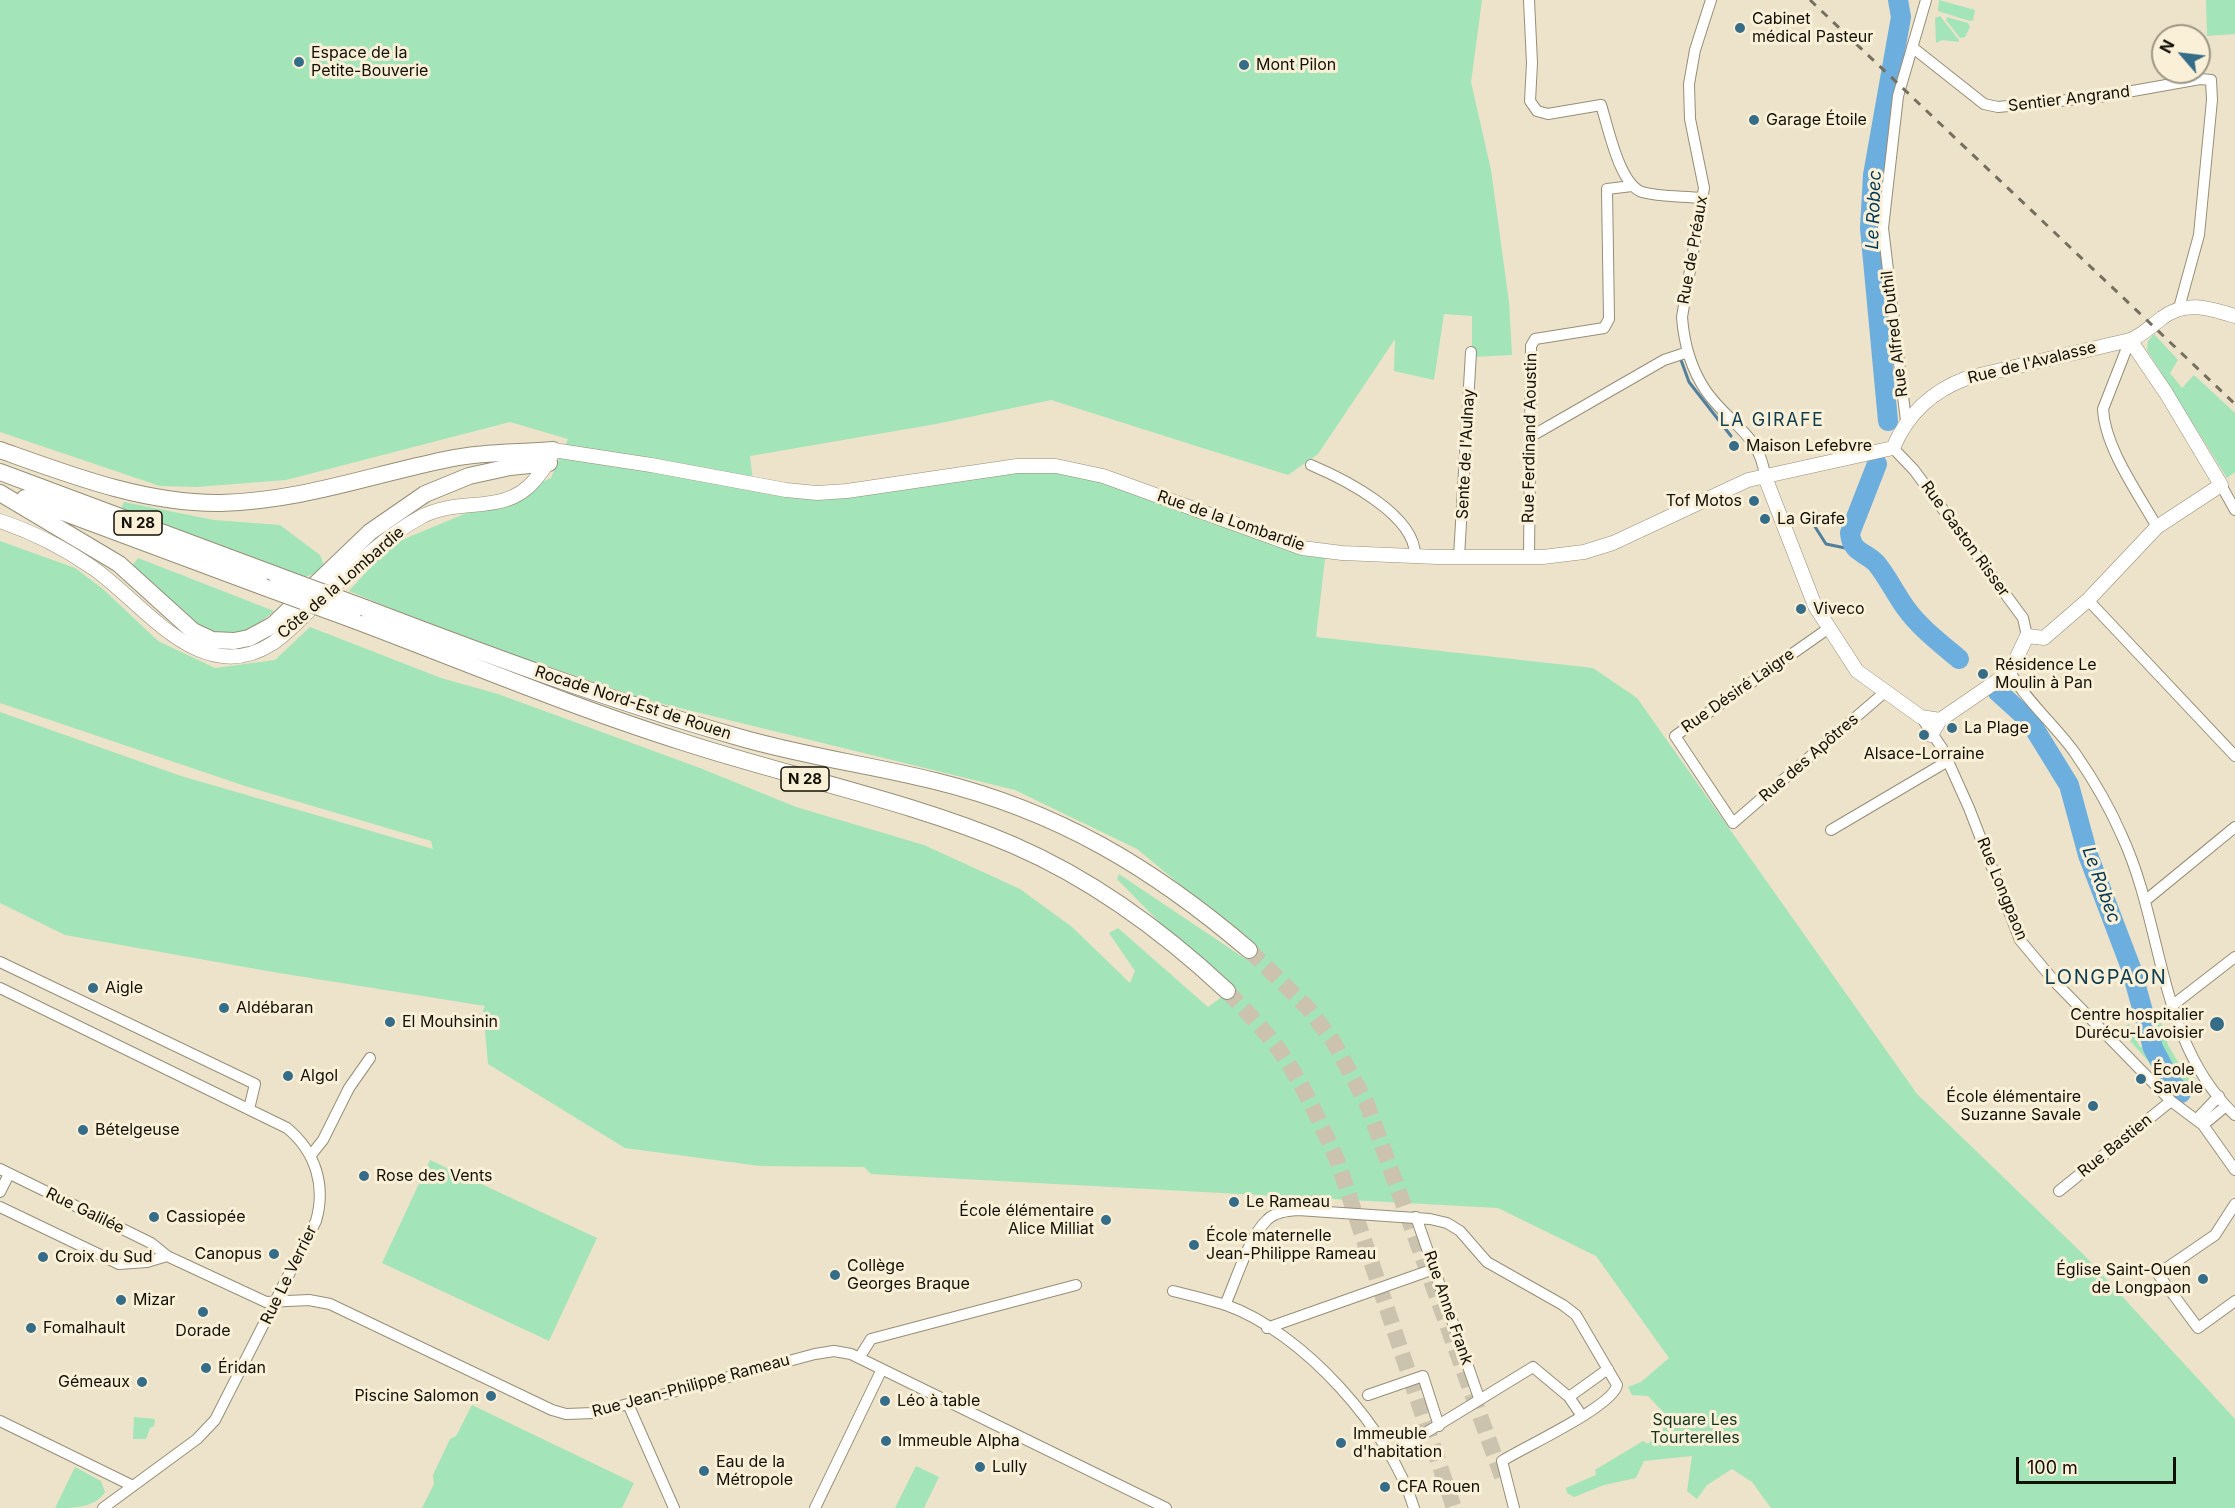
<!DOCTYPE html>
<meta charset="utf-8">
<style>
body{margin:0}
#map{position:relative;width:2235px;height:1508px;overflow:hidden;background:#ece3ca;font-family:Inter,sans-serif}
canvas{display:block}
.north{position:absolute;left:2151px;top:24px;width:60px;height:60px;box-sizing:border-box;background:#f9f0d7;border:2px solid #9d9684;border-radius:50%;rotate:298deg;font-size:16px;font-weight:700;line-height:24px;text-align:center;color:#131007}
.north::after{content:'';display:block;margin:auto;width:21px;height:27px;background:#356c87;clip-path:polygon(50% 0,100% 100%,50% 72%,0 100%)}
.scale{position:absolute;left:2016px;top:1457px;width:160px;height:27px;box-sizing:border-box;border:3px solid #131007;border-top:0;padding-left:8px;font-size:18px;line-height:21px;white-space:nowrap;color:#131007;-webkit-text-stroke:4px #f9f0d7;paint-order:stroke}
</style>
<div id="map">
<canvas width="2235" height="1508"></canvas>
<div class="north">N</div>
<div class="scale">100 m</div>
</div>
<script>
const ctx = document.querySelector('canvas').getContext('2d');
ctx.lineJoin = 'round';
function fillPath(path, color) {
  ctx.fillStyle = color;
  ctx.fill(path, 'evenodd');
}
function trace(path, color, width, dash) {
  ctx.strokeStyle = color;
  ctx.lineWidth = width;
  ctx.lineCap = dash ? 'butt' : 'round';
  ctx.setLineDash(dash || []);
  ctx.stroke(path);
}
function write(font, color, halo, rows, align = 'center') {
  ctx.font = font + ' Inter,sans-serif';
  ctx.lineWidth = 6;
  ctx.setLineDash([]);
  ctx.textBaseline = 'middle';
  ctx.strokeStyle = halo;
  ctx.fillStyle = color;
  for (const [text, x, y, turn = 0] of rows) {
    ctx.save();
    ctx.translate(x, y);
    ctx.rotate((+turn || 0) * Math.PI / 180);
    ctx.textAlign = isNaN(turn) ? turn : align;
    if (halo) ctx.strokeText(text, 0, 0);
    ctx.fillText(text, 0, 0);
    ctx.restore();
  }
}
const green = new Path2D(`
 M0,0H1482L1471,82L1491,170L1509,302L1512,355L1472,357V316L1444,314L1434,380L1394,371L1395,339L1318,454L1288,475L1051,400L936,424L750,456L753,482L827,490L1040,462L1326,550L1316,637L1593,668L1637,698L1917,1094L2083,1254L2235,1419V1508H1771L1752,1482L1732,1469L1707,1485L1697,1499L1687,1491L1692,1456L1644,1461L1636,1478L1604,1485L1574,1497L1567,1493L1566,1488L1596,1475L1595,1470L1643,1441L1648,1444L1671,1420L1648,1396L1632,1395L1628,1387L1641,1382L1669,1358L1596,1256L1498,1208L871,1174L864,1167L760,1166L625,1148L488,1064L483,1010L485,1006L273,972L65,935L0,903V712L181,776L433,849L431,841L245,786L0,703V541L75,568L103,589L158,641L215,668L275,660L310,627L441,678L498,694L700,768L796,807L924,845L1020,889L1072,927L1130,983L1135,971L1109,933L1118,928L1208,1007L1234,988L1167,930L1117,879L1119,874L1244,958L1253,945L1137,849L1015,790L643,699L445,631L349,591L392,544L551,478L568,439L510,422L286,480L196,487L160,486L0,432Z
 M1939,0L1975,10L1973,20L1970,21L1938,11Z
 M2206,0H2235V34L2207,36Z
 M1940,16L1959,40V42L1942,40L1936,43L1935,18Z
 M1947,17L1968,23L1970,27L1965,37L1960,38L1946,20Z
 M2154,334L2178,360L2170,373L2182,388L2194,375L2235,413V472L2227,478L2147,350L2148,341Z
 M124,502L214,520L280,525L320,555L324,565L316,573L302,578L121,509Z
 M138,558L274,611C215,666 175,608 131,567Z
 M2158,1013L2168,1045L2179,1064L2184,1060L2199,1085L2187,1097C2165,1074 2154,1047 2145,1017Z
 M2129,1024L2140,1047L2151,1043L2172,1087L2120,1030Z
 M430,1160L597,1238L549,1341L382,1263Z
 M472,1405L634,1483L622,1508H422L434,1484L433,1475L450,1439L456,1436Z
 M134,1417L155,1419L154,1426L150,1428L146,1439H133Z
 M916,1466L939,1477L924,1508H895Z
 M75,1467L101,1481L105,1492C95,1508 73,1508 55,1508Z`);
const stream = new Path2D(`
 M1681,360L1689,382L1731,436
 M1812,522L1826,544L1855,550`);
const river = new Path2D(`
 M1888,421L1870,228L1873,175L1901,17L1898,0
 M1877,464L1850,533C1852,553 1864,551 1876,563C1887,576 1895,593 1905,607C1919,627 1940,643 1959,659
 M1997,691L2029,720L2069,785L2088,855L2131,968L2153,1048L2171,1082L2181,1093`);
const highwayTunnel = new Path2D(`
 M1249,950L1307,1007L1333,1041L1367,1104L1504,1482
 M1227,991C1243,1008 1259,1024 1273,1042C1301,1078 1319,1120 1337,1160L1454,1508`);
const minor = new Path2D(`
 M1529,0L1532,63L1530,101L1537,111L1548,114L1601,105C1608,126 1619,184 1642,192C1659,197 1683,196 1702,198
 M1711,0L1695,50L1689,84L1690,119L1704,188L1682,317C1684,344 1691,369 1706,391C1728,423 1761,435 1765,477
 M1912,47L1984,104L1998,107L2099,97L2200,79L2211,80L2212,100L2199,235L2179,308
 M2130,340L2103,409C2105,448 2138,493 2157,527
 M1906,421L1883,228L1898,96L1926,0
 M1530,437L1664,360L1688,352
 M1893,448L1914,470L2023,618L2027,636
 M1311,465C1344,479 1416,515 1415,556
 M2221,485L2235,510
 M1459,557L1471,352
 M1529,557L1531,346L1535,339L1604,328L1609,319L1607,189L1632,186
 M2088,600L2235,756
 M1829,628L1675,736L1733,823L1885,692
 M2010,672C2028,703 2055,725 2075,753C2093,779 2110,808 2122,836C2164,926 2158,1043 2235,1115
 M1921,717L1942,748L1969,808L2020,940L2055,982L2171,1101L2203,1125L2235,1170
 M1831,830L1948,761
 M2146,900L2235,827
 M0,962L255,1084L249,1109
 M0,988L287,1128C316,1152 326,1186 316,1221L215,1420L197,1439L103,1508
 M2173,1005L2235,957
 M2196,1120L2219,1096
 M2203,1125L2226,1106
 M311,1155L323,1140L349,1088L370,1058
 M0,1169L151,1243L167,1256L266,1302L309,1300L330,1304L552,1410L566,1414L594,1413L815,1354L834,1351L851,1354L1166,1508
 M2059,1191L2171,1101
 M0,1192L9,1174
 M2235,1204L2215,1235L2158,1274L2198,1328L2235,1301
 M0,1207L119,1264L147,1262L167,1256
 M1416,1217L1479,1398
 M1173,1291C1190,1295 1209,1300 1226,1305C1303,1332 1391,1431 1414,1508
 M1225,1305C1236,1281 1248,1238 1267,1220C1275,1212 1287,1211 1298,1210L1430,1219L1447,1223L1460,1231L1487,1262L1563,1305L1576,1315L1617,1385C1614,1406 1522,1448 1502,1461L1514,1508
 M1267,1328L1434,1269
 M859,1358L871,1339L1076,1285
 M1368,1395L1423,1376L1439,1426
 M1569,1397L1608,1369
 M628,1404L674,1508
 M0,1421L133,1486
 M1391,1454L1533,1367L1569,1397L1582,1416
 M815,1508L882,1369`);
const major = new Path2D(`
 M1765,477L1815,606L1857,671L1921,717L1940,720
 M0,521C33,532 64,548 93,568C145,604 201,690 273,643C289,632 303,616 317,603C349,572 382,538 421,517C460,496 504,516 534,481C542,471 549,463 553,450L651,465L786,490L817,493L847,491L1017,466H1056L1103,476L1302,548L1342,553L1437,557H1543L1584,552L1613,543L1748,480L1893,448C1908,413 1932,391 1967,378L2130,340C2143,335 2151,326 2162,318C2185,300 2209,308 2235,316
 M1931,735L1940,720L2010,672L2027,636L2044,638L2088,600L2157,527L2221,485L2166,393L2130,340`);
const highway = new Path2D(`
 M0,450C70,475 145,504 221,503C300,501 367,476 444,460C479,452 517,453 553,450
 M0,472L276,575
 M0,493L119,564L193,631L212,640L234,641L249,638L273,625L370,532L425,494L469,476L510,467L549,463
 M25,498L264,587
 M365,608C488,655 611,701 738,737C803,756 870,765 935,781C1058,811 1153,868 1249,950
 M354,620C463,661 572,707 683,742C791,777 910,801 1013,845C1094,880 1163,931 1227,991`);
const rail = new Path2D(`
 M1810,0L2235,404`);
const highwayBridge = new Path2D(`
 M276,575L365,608
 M264,587L354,620`);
const markers = [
 [1740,28,6,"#356c87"],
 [299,62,6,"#356c87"],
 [1244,65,6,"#356c87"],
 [1754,120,6,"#356c87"],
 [1734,446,6,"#356c87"],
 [1754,501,6,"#356c87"],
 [1765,519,6,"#356c87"],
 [1801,609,6,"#356c87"],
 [1983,674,6,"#356c87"],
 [1952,728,6,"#356c87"],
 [1924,735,6,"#356c87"],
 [93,988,6,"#356c87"],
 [224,1008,6,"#356c87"],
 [390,1022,6,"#356c87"],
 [2217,1024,8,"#356c87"],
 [288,1076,6,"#356c87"],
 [2141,1079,6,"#356c87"],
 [2093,1106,6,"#356c87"],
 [83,1130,6,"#356c87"],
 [364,1176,6,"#356c87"],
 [1234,1202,6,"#356c87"],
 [154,1217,6,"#356c87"],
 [1106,1220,6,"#356c87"],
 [1194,1245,6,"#356c87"],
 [274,1254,6,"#356c87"],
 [43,1257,6,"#356c87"],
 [835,1275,6,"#356c87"],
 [2203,1279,6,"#356c87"],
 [121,1300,6,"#356c87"],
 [203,1312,6,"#356c87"],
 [31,1328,6,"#356c87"],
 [206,1368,6,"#356c87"],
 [142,1382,6,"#356c87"],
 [491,1396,6,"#356c87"],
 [885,1401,6,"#356c87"],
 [886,1441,6,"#356c87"],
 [1341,1443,6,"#356c87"],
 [980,1467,6,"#356c87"],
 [704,1471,6,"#356c87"],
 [1385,1487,6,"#356c87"]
];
const shields = [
 [138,523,48],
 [805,779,48]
];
const shieldNames = [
 ["N 28",138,523],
 ["N 28",805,779]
];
const poiNames = [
 ["Cabinet",1752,19],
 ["médical Pasteur",1752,37],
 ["Espace de la",311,53],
 ["Petite-Bouverie",311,71],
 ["Mont Pilon",1256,65],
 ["Garage Étoile",1766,120],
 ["Maison Lefebvre",1746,446],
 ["Tof Motos",1742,501,"right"],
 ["La Girafe",1777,519],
 ["Viveco",1813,609],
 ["Résidence Le",1995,665],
 ["Moulin à Pan",1995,683],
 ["La Plage",1964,728],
 ["Alsace-Lorraine",1924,754,"center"],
 ["Aigle",105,988],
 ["Aldébaran",236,1008],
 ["Centre hospitalier",2204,1015,"right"],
 ["Durécu-Lavoisier",2204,1033,"right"],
 ["El Mouhsinin",402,1022],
 ["École",2153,1070],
 ["Savale",2153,1088],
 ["Algol",300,1076],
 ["École élémentaire",2081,1097,"right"],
 ["Suzanne Savale",2081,1115,"right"],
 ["Bételgeuse",95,1130],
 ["Rose des Vents",376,1176],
 ["Le Rameau",1246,1202],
 ["École élémentaire",1094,1211,"right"],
 ["Alice Milliat",1094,1229,"right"],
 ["Cassiopée",166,1217],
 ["École maternelle",1206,1236],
 ["Jean-Philippe Rameau",1206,1254],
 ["Canopus",262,1254,"right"],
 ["Croix du Sud",55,1257],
 ["Collège",847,1266],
 ["Georges Braque",847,1284],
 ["Église Saint-Ouen",2191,1270,"right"],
 ["de Longpaon",2191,1288,"right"],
 ["Mizar",133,1300],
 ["Fomalhault",43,1328],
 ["Dorade",203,1331,"center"],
 ["Éridan",218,1368],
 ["Gémeaux",130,1382,"right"],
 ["Piscine Salomon",479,1396,"right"],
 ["Léo à table",897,1401],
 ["Immeuble",1353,1434],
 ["d'habitation",1353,1452],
 ["Immeuble Alpha",898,1441],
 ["Eau de la",716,1462],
 ["Métropole",716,1480],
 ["Lully",992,1467],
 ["CFA Rouen",1397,1487]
];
const streetNames = [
 ["Sentier Angrand",2069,99,-7],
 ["Rue de Préaux",1693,250,-80],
 ["Rue Alfred Duthil",1895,334,-97],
 ["Rue de l'Avalasse",2032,363,-14],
 ["Rue Ferdinand Aoustin",1530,438,-89],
 ["Sente de l'Aulnay",1466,454,-87],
 ["Rue de la Lombardie",1231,521,19],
 ["Rue Gaston Risser",1965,539,54],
 ["Côte de la Lombardie",341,583,-41],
 ["Rue Désiré Laigre",1738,691,-35],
 ["Rocade Nord-Est de Rouen",633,703,18],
 ["Rue des Apôtres",1809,758,-41],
 ["Rue Longpaon",2002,889,68],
 ["Rue Bastien",2115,1146,-39],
 ["Rue Galilée",85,1211,26],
 ["Rue Le Verrier",289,1275,-64],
 ["Rue Anne Frank",1448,1308,71],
 ["Rue Jean-Philippe Rameau",691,1386,-15]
];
const parkNames = [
 ["Square Les",1695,1420],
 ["Tourterelles",1695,1438]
];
const waterNames = [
 ["Le Robec",1874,210,-88],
 ["Le Robec",2101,885,70]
];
const neighbourhoodNames = [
 ["LA GIRAFE",1772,421]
];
const quarterNames = [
 ["LONGPAON",2106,978]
];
fillPath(green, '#a3e4b9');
trace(stream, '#517f9e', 3);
trace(river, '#6caede', 20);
trace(highwayTunnel, '#cbc3ad', 16, [16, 8]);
trace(minor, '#968e77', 12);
trace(major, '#968e77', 15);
trace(highway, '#968e77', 18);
trace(minor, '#fff', 10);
trace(major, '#fff', 14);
trace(highway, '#fff', 16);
trace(rail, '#756f5f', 3, [8, 8]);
trace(highwayBridge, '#968e77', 18, []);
trace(highwayBridge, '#fff', 16);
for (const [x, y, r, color] of markers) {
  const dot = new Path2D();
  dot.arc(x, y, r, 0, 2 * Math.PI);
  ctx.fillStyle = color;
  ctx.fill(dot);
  trace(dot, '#f9f0d7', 2);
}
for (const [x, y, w] of shields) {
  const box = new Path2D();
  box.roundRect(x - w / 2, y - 12, w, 24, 4.5);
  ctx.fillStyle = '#f9f0d7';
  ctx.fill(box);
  trace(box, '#131007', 1.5);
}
write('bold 15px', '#131007', null, shieldNames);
write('16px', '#131007', '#f9f0d7', poiNames, 'left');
write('16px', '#131007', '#f9f0d7', streetNames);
write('16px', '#153421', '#f9f0d7', parkNames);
write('italic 18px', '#003757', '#f9f0d7', waterNames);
ctx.letterSpacing = '1.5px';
write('18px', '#103e52', '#f9f0d7', neighbourhoodNames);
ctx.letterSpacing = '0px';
ctx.letterSpacing = '1.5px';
write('20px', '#103e52', '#f9f0d7', quarterNames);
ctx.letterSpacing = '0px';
</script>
